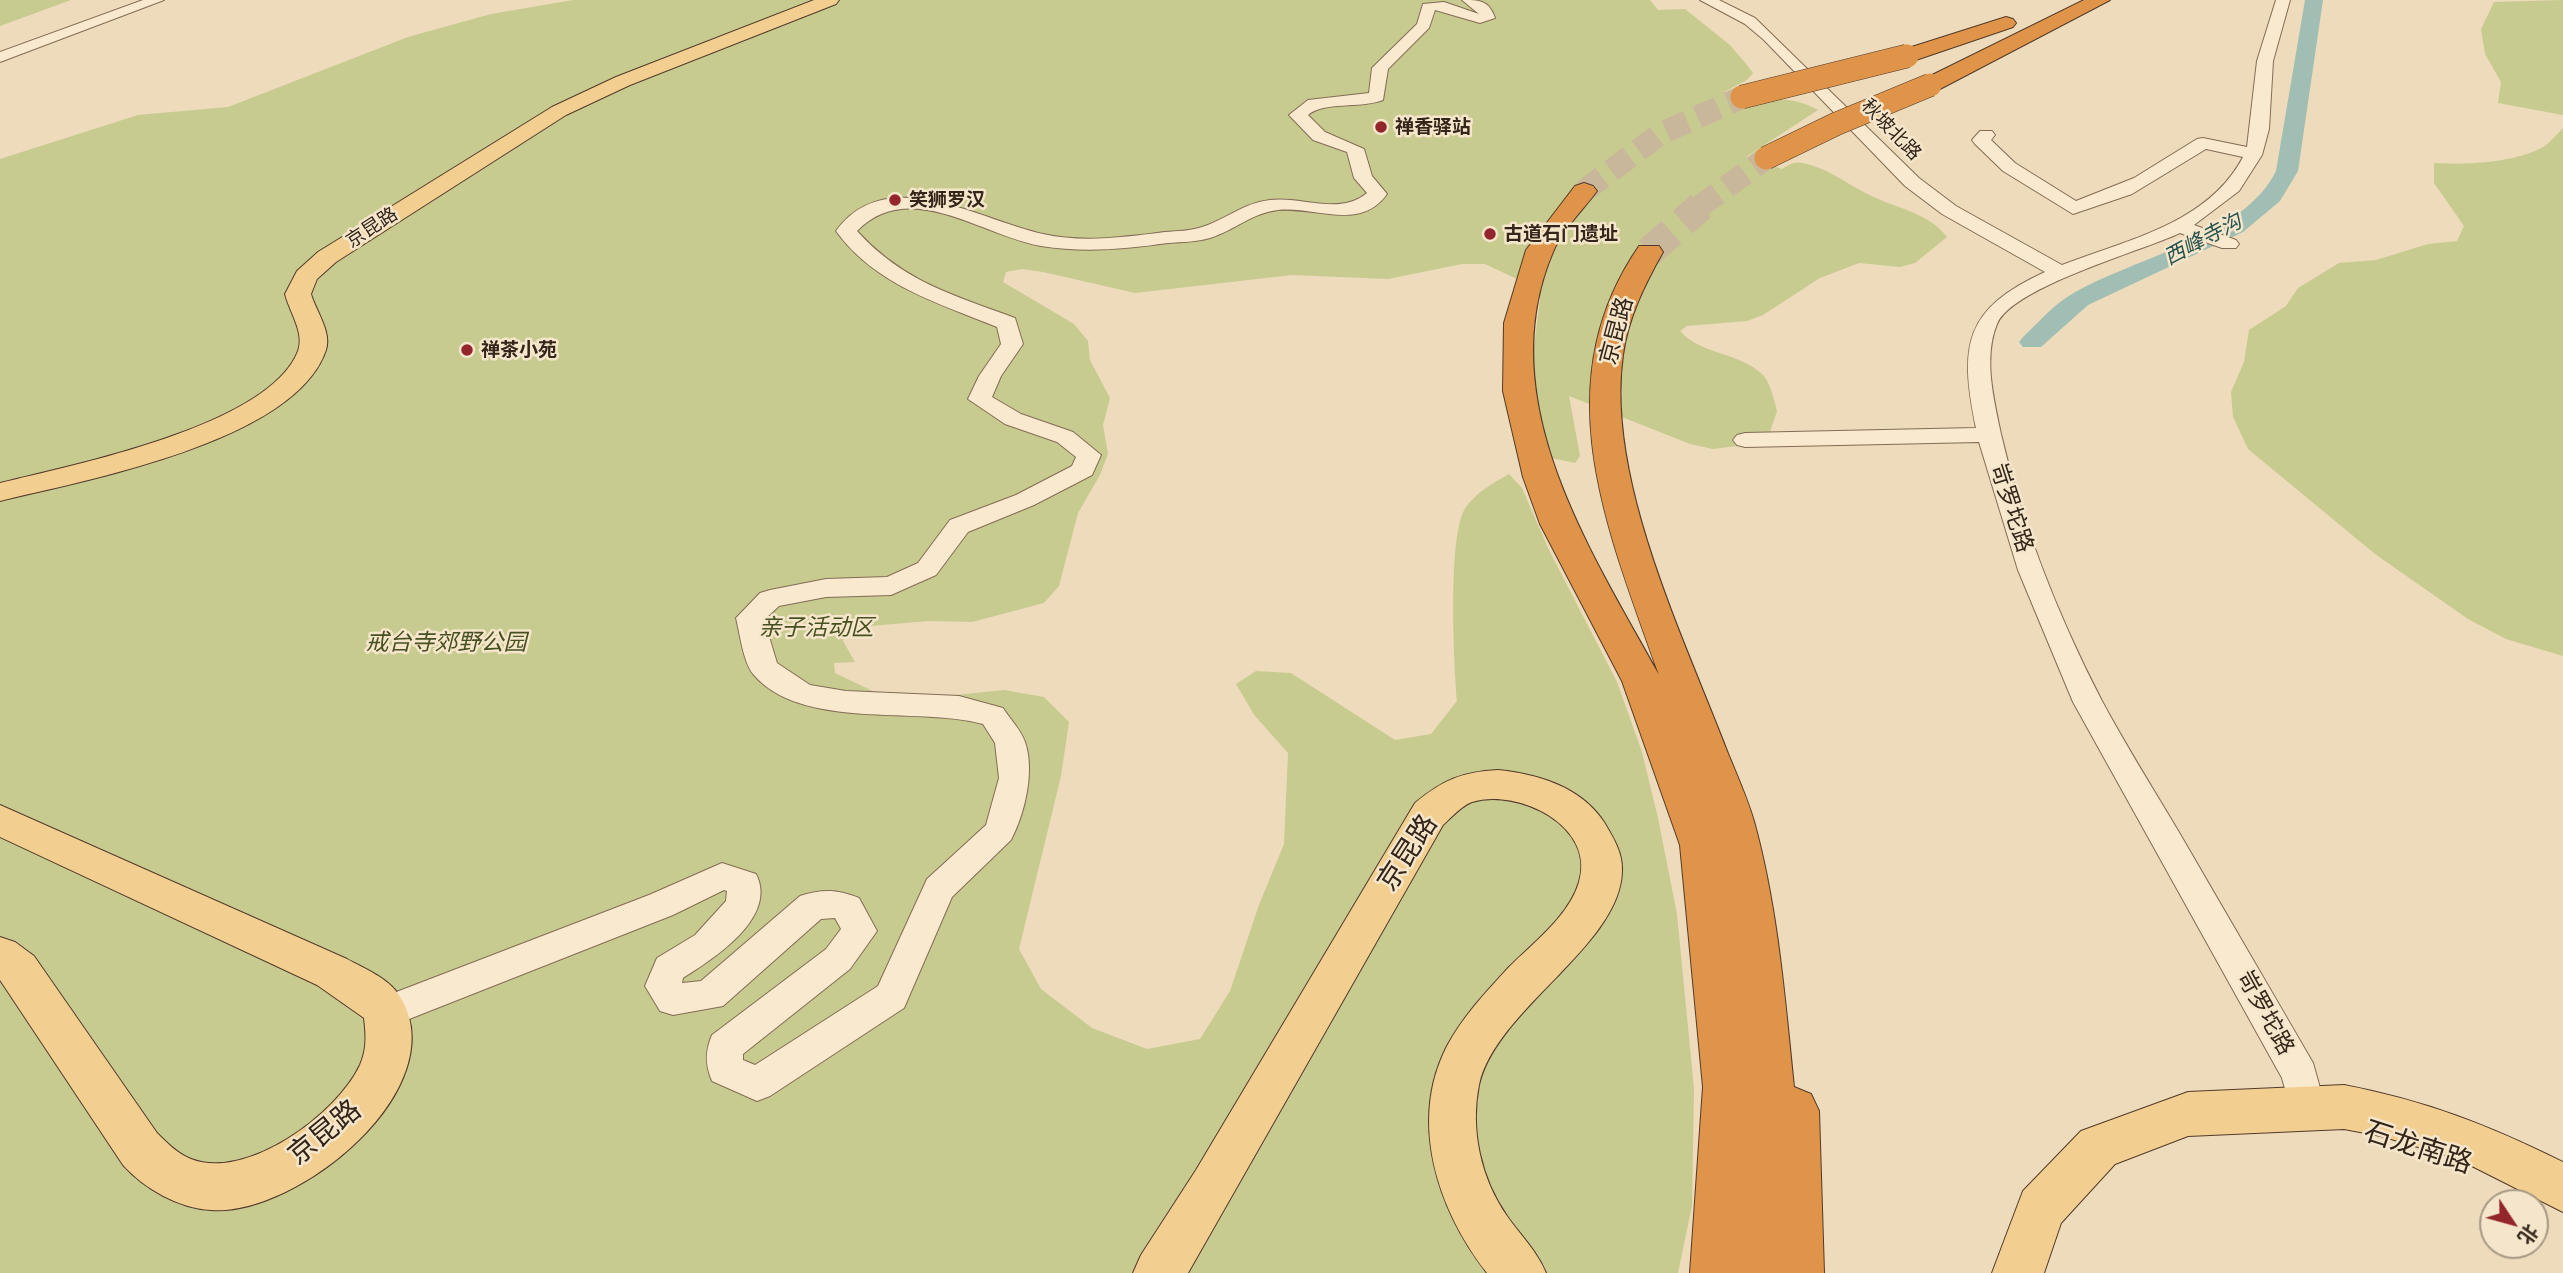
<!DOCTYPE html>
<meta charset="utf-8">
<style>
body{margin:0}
#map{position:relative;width:2563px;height:1273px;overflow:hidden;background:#eddbbb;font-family:Literata,"Noto Sans SC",serif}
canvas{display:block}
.north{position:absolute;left:2479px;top:1189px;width:70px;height:70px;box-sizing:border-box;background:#f5e6cb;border:2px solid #a79984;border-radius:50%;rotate:126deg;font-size:19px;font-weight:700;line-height:28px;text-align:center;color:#33251a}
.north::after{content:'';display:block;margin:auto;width:24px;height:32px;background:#93252d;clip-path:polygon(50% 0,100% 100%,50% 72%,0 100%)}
</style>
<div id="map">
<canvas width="2563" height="1273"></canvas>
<div class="north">北</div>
</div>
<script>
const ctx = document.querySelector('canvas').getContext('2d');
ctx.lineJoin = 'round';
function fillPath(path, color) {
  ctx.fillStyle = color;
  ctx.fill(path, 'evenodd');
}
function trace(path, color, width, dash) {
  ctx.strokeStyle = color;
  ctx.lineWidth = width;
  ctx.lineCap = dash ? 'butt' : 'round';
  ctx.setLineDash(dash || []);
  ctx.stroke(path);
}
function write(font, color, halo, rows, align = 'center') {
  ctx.font = font + ' Literata,"Noto Sans SC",serif';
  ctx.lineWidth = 5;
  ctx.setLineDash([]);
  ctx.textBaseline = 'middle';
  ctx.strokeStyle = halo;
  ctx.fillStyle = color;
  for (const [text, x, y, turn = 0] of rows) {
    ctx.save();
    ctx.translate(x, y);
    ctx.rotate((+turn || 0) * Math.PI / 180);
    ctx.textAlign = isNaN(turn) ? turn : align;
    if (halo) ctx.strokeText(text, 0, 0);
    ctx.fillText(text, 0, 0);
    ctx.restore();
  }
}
const green = new Path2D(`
 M0,0H71L0,26Z
 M573,0H1650L1658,10L1685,9L1730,45L1747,65L1753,73L1747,80L1724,92L1745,104C1771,98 1794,96 1818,110L1746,157L1782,169C1789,165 1794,161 1802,163C1830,168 1850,187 1876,198C1900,209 1930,214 1947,237L1915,263L1900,267L1859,263L1820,278L1763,315L1747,321L1687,326L1680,331C1701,355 1740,352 1763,375C1771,384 1774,400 1777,411L1768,438L1753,444L1713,449L1690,444L1569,396L1580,456L1575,463L1551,458L1529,388L1540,299L1517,279L1485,264H1462L1388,279L1292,275L1135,293L1043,272L1022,269L1006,272L1003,282L1074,324L1088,341L1090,360L1110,398L1103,425L1108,454L1100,475L1078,513L1059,586L1044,603L972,622L929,621L847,628L843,641L855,662L834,663L835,673L877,693L927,698L1004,690L1044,697L1069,722L1061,776L1019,949L1041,989L1092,1028L1147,1049L1200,1039L1230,991L1259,905L1284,844L1288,753L1255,716L1236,684L1256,671L1291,673L1395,740L1431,734L1457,701C1454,666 1447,532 1466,507C1477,492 1493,483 1509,474L1522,488L1549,550L1617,682L1642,752L1658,818L1677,914L1694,1089L1692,1206L1678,1273H0V159L138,115L228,107L408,37L491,14Z
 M2563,0V115L2498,103L2501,82L2485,54L2481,29L2494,2Z
 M2563,128V656L2506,639L2468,619L2375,554L2248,449L2233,417L2231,392L2244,362L2249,330L2286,306L2298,288L2339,263L2376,260L2428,244L2457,241L2464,226L2434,183V163C2467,165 2514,163 2543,147C2550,143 2557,134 2563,128Z`);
const river = new Path2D(`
 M2305,0H2323L2298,171L2280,201L2243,232L2088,305L2041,347H2023L2019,342L2023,337C2038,323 2054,304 2072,294C2133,258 2244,237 2276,171Z`);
const highwayTunnelFar1 = new Path2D(`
 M1584,191L1660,134L1742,97
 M1699,207L1766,158`);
const highwayTunnel = new Path2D(`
 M1649,252L1701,206`);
const minor = new Path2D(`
 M143,0H164L0,62V52Z
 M1462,0C1479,0 1489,0 1495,18L1480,23L1435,10L1429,28L1388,69L1383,100C1360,109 1324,101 1308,115L1325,132L1364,149L1372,176L1387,194C1360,232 1315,206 1278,210C1252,213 1235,230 1210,238C1197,242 1182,242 1168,243C1125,249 1084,253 1041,246C982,236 910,177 857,231C902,281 953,295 1015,318L1023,344L1001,376L992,397L1021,414L1073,432L1101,455L1092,475L1034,505L968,532L936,575L891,595L826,597L779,606L764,620L777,663L810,685L846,691L959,696L1003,708C1010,719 1021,730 1025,742C1035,771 1025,813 1011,840L952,897L904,1008L770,1096L757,1101L712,1081C705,1065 705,1051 712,1035L826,949L841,929L835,918L821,919L723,1006L673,1015L660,1011L645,986L657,958L695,935L726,901L727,891L724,890L673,915L399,1023L386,1028L373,1023L368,1012L373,1001L649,895L722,863L756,874C778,917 715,958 683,978L682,983L701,981L800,896C822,889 837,889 859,898L877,931L850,969L743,1054V1060L755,1065L878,986L927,879L986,825L999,778L995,743L983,724C916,706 801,731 753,674C743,661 740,634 736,618L760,593L770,590L826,579L887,577L918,563L950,520L1016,495L1072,466L1076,457L1057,442L1005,424L968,399L979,376L1001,344L997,327C938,303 875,285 836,231C886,161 982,221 1043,234C1083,243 1125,237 1165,232C1177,231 1191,231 1202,227C1227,219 1243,203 1270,200C1303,196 1339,216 1367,193L1354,178L1347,152L1313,140L1289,115L1308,100L1369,93L1372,68L1417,24L1423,4L1444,2L1479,14Z
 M1700,0H1719L1755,18L1919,178L1956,206L2062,265C2126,240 2208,224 2243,157L2206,149L2132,194L2073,214L2003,171L1975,144L1972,140L1980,131H1992L1995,135L1991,140L2015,163L2076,201L2134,178L2197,139L2203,138L2247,147L2257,61L2276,0H2290L2273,61L2269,129L2262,155L2239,191L2194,225L2236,240L2239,244L2236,248H2222L2180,233C2142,251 2012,287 1997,324C1983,358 1994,400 2001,434C2022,525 2059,618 2102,701C2126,746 2154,790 2180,834C2224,910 2269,987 2313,1063L2326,1109L2320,1121L2307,1127L2294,1121L2282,1078L2073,702L2018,570L1979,442L1745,447L1737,445L1733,440L1737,435L1745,433L1976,428C1959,345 1964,309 2045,272L1942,214L1905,186L1764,40L1745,24Z`);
const major = new Path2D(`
 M814,0H839L836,4L630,85L566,115L336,262L317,279L311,294C316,311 332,332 326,350C295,442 85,480 0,501V483C73,465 269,426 298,351C305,333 289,311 285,294L297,271L318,252L552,107L616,77Z
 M1498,770C1538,774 1581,787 1604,822C1613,837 1623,853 1622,871C1621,945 1495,1010 1479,1085C1470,1130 1481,1179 1507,1216C1521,1236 1537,1251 1546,1273H1487C1438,1210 1408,1122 1447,1046C1463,1016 1486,992 1509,967C1533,943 1569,916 1579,882C1596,826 1518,788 1472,802C1461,806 1452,817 1443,825L1188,1273H1133L1141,1255L1196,1170L1415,803C1443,780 1461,772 1498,770Z
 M0,805L347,959C365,969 388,978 399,995C458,1087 297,1217 211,1210C178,1208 145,1189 123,1165L0,980V937L15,942L34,956L157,1133C167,1143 178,1154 191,1159C247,1181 337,1114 360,1065C367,1049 366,1035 364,1018L317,985L0,837Z
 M2344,1085C2427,1101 2488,1125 2563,1162V1212L2458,1159L2381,1136L2344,1129L2188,1136L2115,1164L2061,1223L2044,1273H1992L2023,1191L2081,1131L2188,1092Z`);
const highway = new Path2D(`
 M2084,0H2110L1938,90L1930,92L1919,85L1922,80Z
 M2006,17L2013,19L2016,23L2013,27L1907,63L1896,56L1899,51Z
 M1584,183L1593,186L1597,191C1583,210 1562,230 1553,252C1490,399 1590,550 1659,675C1609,532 1543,386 1639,246H1659L1663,252C1645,284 1628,318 1623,355C1605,479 1685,640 1729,756C1738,778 1749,802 1755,825C1778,910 1785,999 1794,1087L1811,1094L1819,1111L1824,1273H1690L1703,1087L1680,845L1622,681L1540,524L1523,477L1503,391L1504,323L1526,250L1575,186Z`);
const highwayBridge = new Path2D(`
 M1742,97L1907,56
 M1766,158L1836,124L1930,85`);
const markers = [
 [1381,127,7,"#93252d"],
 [895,200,7,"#93252d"],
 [1490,234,7,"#93252d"],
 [467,350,7,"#93252d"]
];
const farPoinames = [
 ["禅香驿站",1395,127],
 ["笑狮罗汉",909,200],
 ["古道石门遗址",1504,234],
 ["禅茶小苑",481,350]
];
const farStreetnames = [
 ["秋坡北路",1891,130,46],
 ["京昆路",372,228,-33]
];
const farWaternames = [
 ["西峰寺沟",2203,240,-28]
];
const streetNames = [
 ["京昆路",1617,331,-75],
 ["岢罗坨路",2011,508,72],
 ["岢罗坨路",2265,1013,61]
];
const parkNames = [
 ["亲子活动区",816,628],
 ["戒台寺郊野公园",446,643]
];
const nearStreetnames = [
 ["京昆路",1408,853,-57],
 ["京昆路",325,1133,-39],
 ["石龙南路",2418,1148,18]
];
fillPath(green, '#c8cb90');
fillPath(river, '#a0beb3');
trace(highwayTunnelFar1, '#c8b79b', 23, [23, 11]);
trace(highwayTunnel, '#c8b79b', 30, [30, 15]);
trace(minor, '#846b55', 2);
trace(major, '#523a2a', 2);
trace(highway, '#523a2a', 2);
fillPath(minor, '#f9e9ce');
fillPath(major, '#f2ce91');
fillPath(highway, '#df9449');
trace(highwayBridge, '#523a2a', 24, []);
trace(highwayBridge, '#df9449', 23);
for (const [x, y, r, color] of markers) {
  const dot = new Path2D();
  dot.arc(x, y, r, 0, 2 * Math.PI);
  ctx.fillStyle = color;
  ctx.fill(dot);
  trace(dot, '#f5e6cb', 2.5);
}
write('bold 19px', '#33251a', '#f5e6cb', farPoinames, 'left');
write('19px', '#33251a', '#f5e6cb', farStreetnames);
write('italic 21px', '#29534e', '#f5e6cb', farWaternames);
write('23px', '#33251a', '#f5e6cb', streetNames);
write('italic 23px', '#475021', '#f5e6cb', parkNames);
write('28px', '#33251a', '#f5e6cb', nearStreetnames);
</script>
